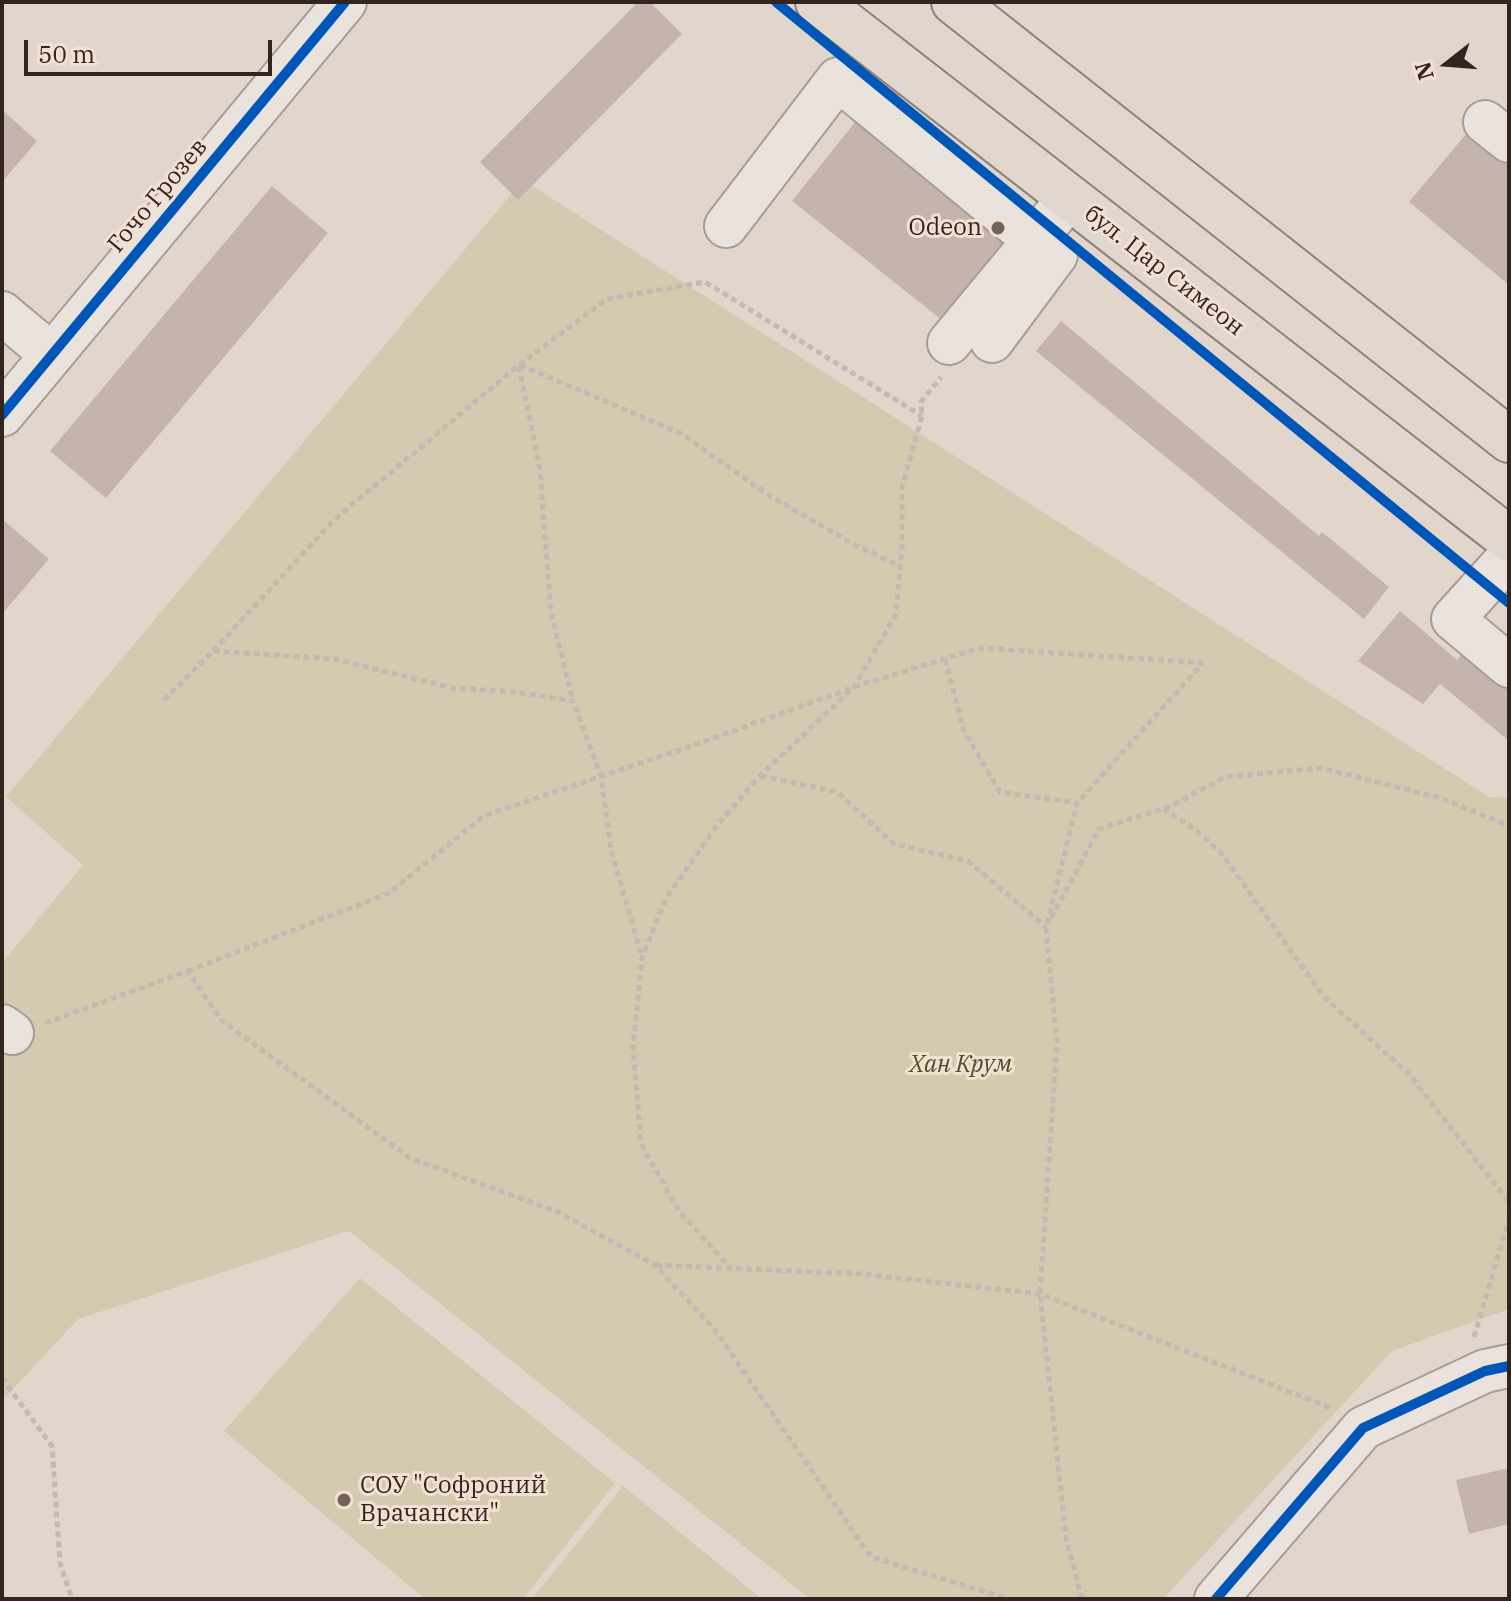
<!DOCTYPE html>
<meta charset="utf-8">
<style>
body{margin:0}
#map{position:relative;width:1511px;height:1601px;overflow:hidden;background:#e2d6cc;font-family:"IBM Plex Serif",serif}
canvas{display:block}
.frame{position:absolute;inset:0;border:4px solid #34241f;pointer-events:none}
.north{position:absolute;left:1407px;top:24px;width:80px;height:80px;-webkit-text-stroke:6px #f2e1d3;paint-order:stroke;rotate:253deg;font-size:22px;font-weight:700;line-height:32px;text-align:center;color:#34241f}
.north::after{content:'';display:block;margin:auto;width:28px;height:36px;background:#34241f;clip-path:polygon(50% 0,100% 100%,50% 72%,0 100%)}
.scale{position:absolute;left:24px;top:40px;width:248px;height:36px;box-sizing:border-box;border:4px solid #34241f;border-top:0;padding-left:10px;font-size:24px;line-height:28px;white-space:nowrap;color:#34241f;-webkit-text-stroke:6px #f2e1d3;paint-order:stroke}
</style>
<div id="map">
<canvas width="1511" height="1601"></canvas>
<div class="frame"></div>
<div class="north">N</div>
<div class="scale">50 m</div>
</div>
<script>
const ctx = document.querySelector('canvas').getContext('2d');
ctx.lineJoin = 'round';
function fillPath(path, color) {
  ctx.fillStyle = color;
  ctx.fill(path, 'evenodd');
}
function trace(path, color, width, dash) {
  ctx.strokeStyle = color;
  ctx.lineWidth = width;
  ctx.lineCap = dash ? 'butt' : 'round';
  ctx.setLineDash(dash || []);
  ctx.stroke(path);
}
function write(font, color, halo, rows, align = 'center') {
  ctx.font = font + ' "IBM Plex Serif",serif';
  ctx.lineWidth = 6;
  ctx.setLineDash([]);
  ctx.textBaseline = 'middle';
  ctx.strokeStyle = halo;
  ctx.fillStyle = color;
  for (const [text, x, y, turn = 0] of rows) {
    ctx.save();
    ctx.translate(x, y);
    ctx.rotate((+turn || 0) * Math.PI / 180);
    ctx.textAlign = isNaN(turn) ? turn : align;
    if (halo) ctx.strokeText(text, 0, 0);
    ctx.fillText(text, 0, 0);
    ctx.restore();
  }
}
const green = new Path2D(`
 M523,180L1489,797L1509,798V1309L1392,1351L1163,1599H810L349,1231L78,1319L2,1401V963L83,865L6,797Z
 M360,1278L615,1483L523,1599H425L224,1431Z
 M623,1486L762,1599H532Z`);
const building = new Path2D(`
 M638,2H650L682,34L518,200L480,162Z
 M2,110L37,141L2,182Z
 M864,111L1018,233L947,324L792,201Z
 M1471,128L1509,159V285L1409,202Z
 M272,186L328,233L106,498L50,451Z
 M1061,321L1319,536L1322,532L1389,587L1364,619L1036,351Z
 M2,519L49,559L2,614Z
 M1400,611L1457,660L1463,653L1509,691V741L1440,684L1423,704L1358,661Z
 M1509,1468V1524L1469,1534L1456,1480Z`);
const path = new Path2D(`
 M520,365L680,433L770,496L855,545L900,566
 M519,366L540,469L551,613L573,701
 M213,651L335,519L519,365L607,299L705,282L922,416
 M945,659L964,731L1000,792L1077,803
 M164,700L213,651L335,659L452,688L513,692L573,701L601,776L611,850L642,957
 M761,776L837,792L894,844L968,861L1046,927
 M1163,809L1195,829L1222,854L1324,997L1408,1073L1509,1202
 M1051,918L1099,829L1171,806L1225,777L1321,768L1441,798L1509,826
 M188,971L389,893L484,816L700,743L854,687L980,648L1203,663
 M45,1023L188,971L221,1020L410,1158L558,1212L655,1265L715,1330L871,1557L1009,1599
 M656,1265L862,1274L1040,1294L1331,1408
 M732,1270L679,1211L641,1144L633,1047L642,958L666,898L718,824L760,776L854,687L896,614L902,547V487L922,416L921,402L941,377
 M1474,1337L1509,1219
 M2,1378L52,1446L60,1563L72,1599
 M1082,1599L1066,1538L1040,1294L1057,1043L1046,928L1077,803L1203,663`);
const minor = new Path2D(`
 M1485,122L1509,141
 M726,226L838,79L1034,240
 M2,313L52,355
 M992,341L1056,255
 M949,343L1070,197
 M2,415L345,2
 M1509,557L1453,619L1509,666
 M2,1026L12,1033
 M1216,1599L1363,1428L1485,1371L1509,1366`);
const major = new Path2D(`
 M818,2L1509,539
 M954,2L1509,440`);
const cycleway = new Path2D(`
 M776,2L1509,603
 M2,415L345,2
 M1216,1599L1363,1428L1485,1371L1509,1366`);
const markers = [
 [998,228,8,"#71625c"],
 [344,1500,8,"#71625c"]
];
const streetNames = [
 ["Гочо Грозев",158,196,-50],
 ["бул. Цар Симеон",1164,271,38]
];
const poiNames = [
 ["Odeon",982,228],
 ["СОУ \"Софроний",360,1486,"left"],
 ["Врачански\"",360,1514,"left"]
];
const parkNames = [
 ["Хан Крум",961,1065]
];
fillPath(green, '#d3cab0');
fillPath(building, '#c5b4ad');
trace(minor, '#a79c96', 46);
trace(major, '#8c827c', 48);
trace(path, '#c3bab4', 5, [6, 4]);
trace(minor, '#eae3dd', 42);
trace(major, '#e1d7cf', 44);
trace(cycleway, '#0057b8', 10);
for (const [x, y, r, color] of markers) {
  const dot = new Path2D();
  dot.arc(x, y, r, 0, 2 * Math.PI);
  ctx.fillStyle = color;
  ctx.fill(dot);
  trace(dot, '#f2e1d3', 3);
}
write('24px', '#34241f', '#f2e1d3', streetNames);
write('24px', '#34241f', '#f2e1d3', poiNames, 'right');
write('italic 24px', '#4f4f27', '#f2e1d3', parkNames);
</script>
